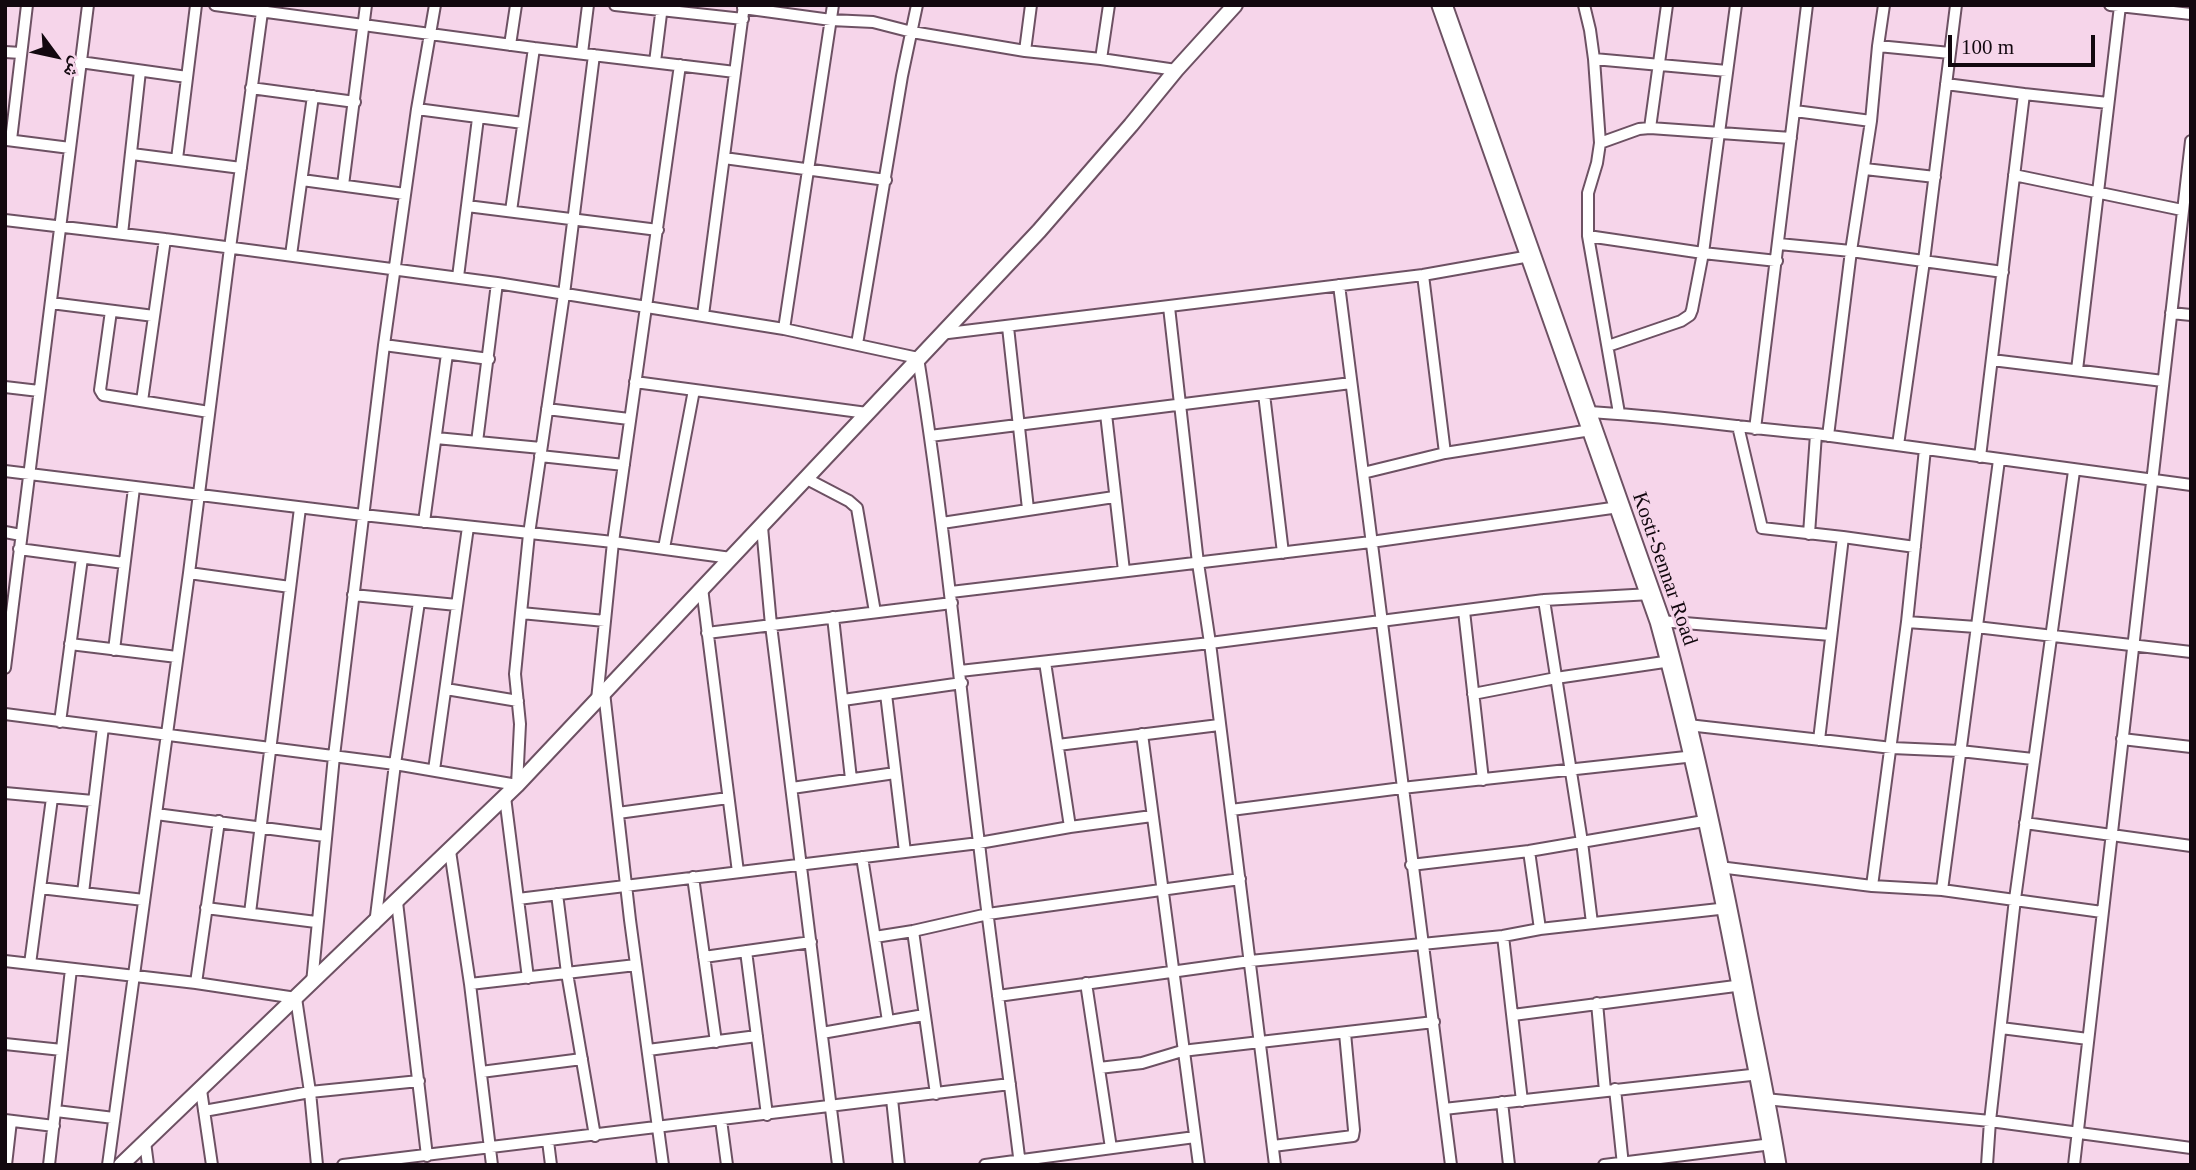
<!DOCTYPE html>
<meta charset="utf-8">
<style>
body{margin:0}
#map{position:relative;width:2196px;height:1170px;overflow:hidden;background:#f6d5ea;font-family:"Times New Roman","Noto Naskh Arabic",serif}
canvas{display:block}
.frame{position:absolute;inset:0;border:7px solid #12080f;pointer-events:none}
.north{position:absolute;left:21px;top:21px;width:70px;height:70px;-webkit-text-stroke:5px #f6d5ea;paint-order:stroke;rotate:123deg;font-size:19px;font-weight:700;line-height:28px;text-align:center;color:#12080f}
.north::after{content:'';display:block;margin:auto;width:24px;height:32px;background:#12080f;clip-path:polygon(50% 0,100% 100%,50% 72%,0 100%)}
.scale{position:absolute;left:1948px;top:35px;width:147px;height:32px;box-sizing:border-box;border:4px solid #12080f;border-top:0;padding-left:9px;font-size:21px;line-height:24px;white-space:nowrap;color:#12080f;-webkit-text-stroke:5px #f6d5ea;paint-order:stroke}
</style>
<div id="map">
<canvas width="2196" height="1170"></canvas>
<div class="frame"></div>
<div class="north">ش</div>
<div class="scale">100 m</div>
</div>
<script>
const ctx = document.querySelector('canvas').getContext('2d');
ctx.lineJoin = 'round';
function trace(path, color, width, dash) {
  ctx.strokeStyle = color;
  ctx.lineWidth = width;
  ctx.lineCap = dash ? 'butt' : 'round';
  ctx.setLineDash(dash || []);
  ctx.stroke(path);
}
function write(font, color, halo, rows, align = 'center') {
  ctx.font = font + ' "Times New Roman",serif';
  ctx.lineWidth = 6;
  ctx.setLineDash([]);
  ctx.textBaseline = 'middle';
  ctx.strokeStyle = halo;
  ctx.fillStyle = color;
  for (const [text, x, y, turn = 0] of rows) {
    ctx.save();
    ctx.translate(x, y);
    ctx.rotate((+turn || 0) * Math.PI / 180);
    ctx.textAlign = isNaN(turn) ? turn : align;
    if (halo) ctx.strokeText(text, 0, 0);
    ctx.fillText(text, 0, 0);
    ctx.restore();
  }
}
const street = new Path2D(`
 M215,5L534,48L735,72
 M615,5L743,19
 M1584,5L1590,30L1594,59L1600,143L1597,163L1588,193V236L1619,413
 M2110,5L2191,14
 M743,8L831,20L873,22L912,32L1025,51L1101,59L1176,70
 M510,45L516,5
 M1878,46L1950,53
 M1025,51L1031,5
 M5,52L21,53
 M582,53L588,5
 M1101,59L1109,5
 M1594,59L1727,71
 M80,62L187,77
 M655,62L662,6
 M1946,84L2024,94L1980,457
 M251,88L355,102
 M2024,94L2108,103
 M417,109L523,123
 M1795,111L1871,121
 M1650,128L1667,5
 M7,140L70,148
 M11,140L27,5
 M1600,143L1639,129L1650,128L1791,138
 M132,154L241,168
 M724,158L886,180
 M177,159L196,5
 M1865,169L1935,177
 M2014,175L2182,210
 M302,180L405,194
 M343,185L366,5
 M467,206L658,230
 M511,211L534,48
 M5,220L165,239L497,283L784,329L918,358C944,519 959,681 979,843C991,950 1007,1057 1020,1165
 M122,234L140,71
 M1588,236L1703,253L1777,261
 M1779,244L1851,251L2003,272
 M291,255L313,96
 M1423,275L1445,453
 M458,277L478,118
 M1339,285L1451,1165
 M51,303L154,316
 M1169,307L1198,563L1210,643L1275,1165
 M111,311L100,390L103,395L209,412
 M2171,313L2191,315
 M703,315L744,5
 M1008,327L1028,509
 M784,329L833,5
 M940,334L1423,275L1530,256
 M857,344L902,76L917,5
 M384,345L489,359
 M1608,346L1681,321L1690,315L1692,310L1703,253L1736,5
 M1992,360L2163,381
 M2077,370L2120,6
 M635,382L867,413
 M5,387L39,391
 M1264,394L1283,553
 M142,401L165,239
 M547,409L629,419
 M1585,412C1662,415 1739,428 1816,434L2191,485
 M1106,414L1124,571
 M1738,426L1762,528L1843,537
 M1755,429L1807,5
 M930,436L1351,383
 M1828,436L1851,251L1871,121L1878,46L1884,5
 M436,438L541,448
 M477,442L497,283
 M1898,445L1924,261L1956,5
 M540,456L624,465
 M5,471L363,515L613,542L731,558
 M1363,473L1445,453L1591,430
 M807,479L849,501L857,508L875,612
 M424,522L447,354
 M942,523L1114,497
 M762,527L771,625L838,1165
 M5,532L21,535
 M1809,534L1816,434
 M664,548L694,390
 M19,549L124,563
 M189,573L290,587
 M702,588L738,872
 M951,592L1371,542L1619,507
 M353,595L457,605
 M1544,600L1582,842L1592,923
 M1464,611L1483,780
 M521,613L605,621
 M833,617L851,779
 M1660,621L1831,635
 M1907,622L1976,627L2191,652
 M707,633L952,603
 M70,644L177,657
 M114,650L134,488
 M1045,662L1070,827
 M5,668L88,5
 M960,671L1210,643L1544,600L1651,594
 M446,689L518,701
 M604,692L630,920L663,1165
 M886,694L905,852
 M1473,694L1556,678L1671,661
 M597,700L613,542L680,65
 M843,700L962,683
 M5,714L395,764L517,785L520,724L515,674L521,613L529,534L564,294L594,55
 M60,722L82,558
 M1688,725L1892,748L1960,751L2033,759
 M1142,734L1199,1165
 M2122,739L2191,747
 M1819,740L1843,537L1915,547
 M1058,745L1219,725
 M434,770L468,527
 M792,788L895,773
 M5,793L93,801
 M505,797L528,978
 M1231,810L1402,788L1695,756
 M618,813L728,798
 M156,814L325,836
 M2025,823L2191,846
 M450,851L470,984L492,1165
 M1529,851L1540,929
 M862,857L888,1021
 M1411,865L1529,851L1710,820
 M1719,867L1872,886L1942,890L2102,912
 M693,877L716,1042
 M1872,886L1907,622L1925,449
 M40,888L144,900
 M1942,890L1999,460
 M83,893L103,727
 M557,894L567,973L595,1136
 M518,899L979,843L1070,827L1152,816
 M397,902L427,1156
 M206,908L316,922
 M250,913L300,508
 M375,924L395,764L419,602
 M913,931L936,1094
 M1503,936L1522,1101
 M875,937L913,931L988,914L1240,879
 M746,951L767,1115
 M704,957L811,942
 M5,961L196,983L296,998L310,1092L317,1165
 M30,964L52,798
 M196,983L219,821
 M312,983L334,756L384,345L417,109L435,5
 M1086,983L1111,1148
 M470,984L636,965
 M998,996L1250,961L1503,936L1540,929L1728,908
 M1597,1003L1605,1091
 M1513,1015L1743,985
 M2001,1028L2088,1039
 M822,1033L924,1015
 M5,1044L62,1050
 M648,1050L757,1036
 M1099,1068L1142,1063L1182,1051L1434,1022
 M481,1072L582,1059
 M1615,1089L1623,1165
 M201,1090L212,1165
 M892,1099L899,1165
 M1765,1099L1990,1121L2191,1148
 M1502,1102L1509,1165
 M1444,1109L1760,1074
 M56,1111L114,1118
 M204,1111L310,1092L419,1081
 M5,1120L54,1126
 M721,1120L727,1165
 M548,1141L551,1165
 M145,1142L148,1165
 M1273,1146L1353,1136L1354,1130L1345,1033
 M6,1165L11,1121
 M49,1165L71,969
 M108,1165L189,573L230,248L262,12
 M343,1165L1010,1084
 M985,1165L1195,1137
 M1604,1165L1772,1144
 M1987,1165L1990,1121L2015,899L2074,471
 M2074,1165L2191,141`);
const secondary = new Path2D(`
 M121,1165L517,785L1039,231L1131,125L1176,70L1235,5`);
const highway = new Path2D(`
 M1442,5L1660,621C1696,752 1723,884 1748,1017C1758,1067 1768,1115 1776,1165`);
const streetNames = [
 ["Kosti-Sennar Road",1664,569,71]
];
trace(street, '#6d5163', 14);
trace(secondary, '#6d5163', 18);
trace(highway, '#6d5163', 23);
trace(street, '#fff', 10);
trace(secondary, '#fff', 14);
trace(highway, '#fff', 19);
write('21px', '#12080f', '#f6d5ea', streetNames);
</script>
